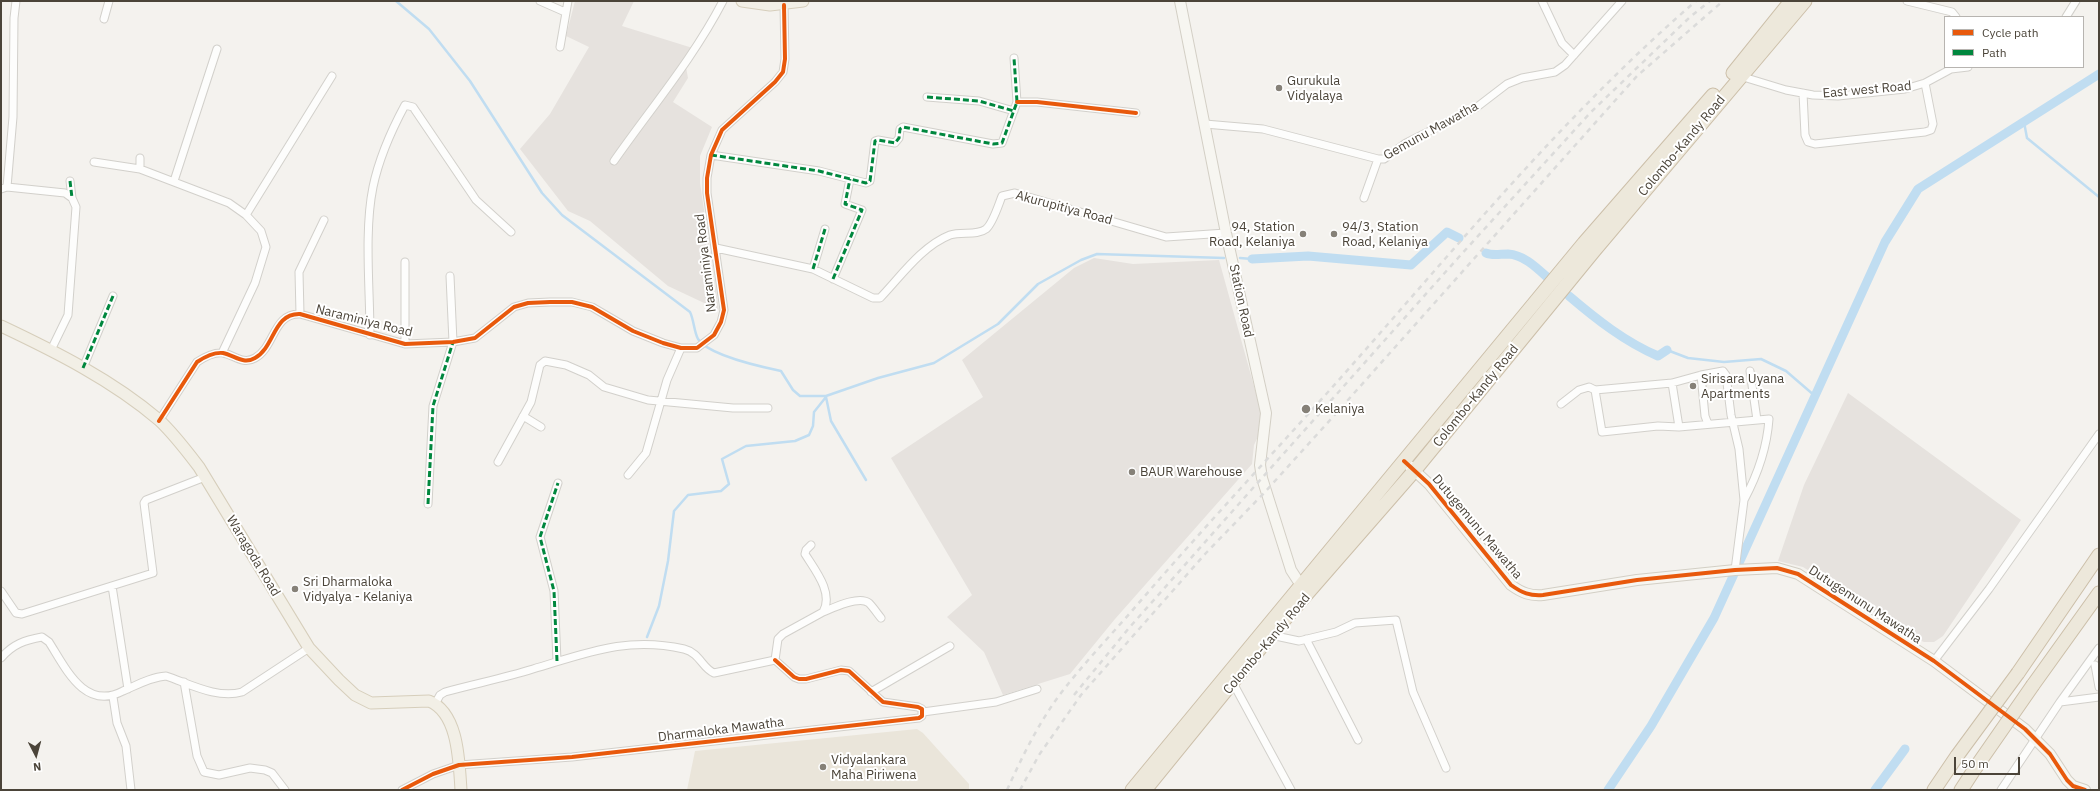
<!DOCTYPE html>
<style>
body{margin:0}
#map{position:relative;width:2100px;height:791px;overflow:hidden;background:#f4f2ee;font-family:"IBM Plex Sans",sans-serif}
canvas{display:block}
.frame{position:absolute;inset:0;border:2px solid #4b4439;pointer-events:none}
.legend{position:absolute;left:1944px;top:16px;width:140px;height:52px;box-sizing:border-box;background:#fff;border:1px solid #b7b4b0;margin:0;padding:5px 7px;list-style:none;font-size:12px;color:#4b4439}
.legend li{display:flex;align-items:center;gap:8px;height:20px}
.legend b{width:20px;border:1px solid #b7b4b0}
.north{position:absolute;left:16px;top:735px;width:40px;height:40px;-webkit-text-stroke:3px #fff;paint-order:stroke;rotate:174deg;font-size:11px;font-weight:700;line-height:16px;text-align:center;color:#4b4439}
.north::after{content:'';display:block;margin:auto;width:14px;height:18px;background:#4b4439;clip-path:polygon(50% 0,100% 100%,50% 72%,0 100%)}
.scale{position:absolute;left:1954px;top:757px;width:66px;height:18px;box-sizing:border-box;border:2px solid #4b4439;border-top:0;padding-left:5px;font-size:12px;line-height:14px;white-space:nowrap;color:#4b4439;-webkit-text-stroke:3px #fff;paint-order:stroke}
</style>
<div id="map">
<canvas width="2100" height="791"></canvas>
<div class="frame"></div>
<ul class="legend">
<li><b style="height:5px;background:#e8590c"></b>Cycle path</li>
<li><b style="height:5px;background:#00873e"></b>Path</li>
</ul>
<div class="north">N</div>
<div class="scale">50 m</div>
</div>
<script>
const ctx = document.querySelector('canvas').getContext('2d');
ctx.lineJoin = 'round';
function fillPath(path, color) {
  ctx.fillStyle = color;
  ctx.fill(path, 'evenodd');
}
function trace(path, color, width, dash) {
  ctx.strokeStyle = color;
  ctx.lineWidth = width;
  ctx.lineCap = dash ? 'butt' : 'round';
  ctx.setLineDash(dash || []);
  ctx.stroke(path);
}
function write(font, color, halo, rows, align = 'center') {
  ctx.font = font + ' "IBM Plex Sans",sans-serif';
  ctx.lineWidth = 4;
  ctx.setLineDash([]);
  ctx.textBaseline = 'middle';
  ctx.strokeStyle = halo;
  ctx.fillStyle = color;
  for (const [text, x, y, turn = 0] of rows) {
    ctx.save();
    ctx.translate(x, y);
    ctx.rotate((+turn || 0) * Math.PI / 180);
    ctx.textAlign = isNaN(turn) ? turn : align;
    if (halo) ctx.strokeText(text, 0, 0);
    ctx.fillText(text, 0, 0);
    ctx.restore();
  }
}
const industrial = new Path2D(`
 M575,1H634L622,26L699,50L686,67L688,78L673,102L712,127L700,156V183L719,310L668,286L590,221L568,211L520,149L550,114L589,47L566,36Z
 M1094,258L1133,264L1219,260L1262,415L1261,430L1254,445L1252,464L1115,619L1070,674L1003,695L984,652L947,617L972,595L891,458L983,397L962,360L1074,268Z
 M1848,393L2021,520L1943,636L1934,642H1924L1914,638L1803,567L1778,561L1804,485Z`);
const education = new Path2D(`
 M917,729L923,733L969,784V790H687L695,751Z`);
const stream = new Path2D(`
 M396,1L429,29L470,81L542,193L562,215L690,312C694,320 694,332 698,339C708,355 762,367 781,371L793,390L800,396H826L878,378L934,363L998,324L1038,284L1081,260L1097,254L1224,258
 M2024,122L2027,138L2099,197
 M1240,258L1252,259
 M1667,350L1688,358L1724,362L1761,359L1786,371L1815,396
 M826,397L831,421L866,480
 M647,637L659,606L668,561L674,511L688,495L721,491L729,484L722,459L746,446L795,441L809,435L813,426L814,412L826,397`);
const canal = new Path2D(`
 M1486,253C1492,256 1500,254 1508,254C1524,255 1536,267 1548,278
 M1252,259L1308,256L1411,265L1447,232L1459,238
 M1569,296C1596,319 1625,342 1658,356L1667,350
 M1608,790L1651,726L1714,618L1885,242L1918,189L2099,74
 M1875,790L1905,749`);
const street = new Path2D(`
 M540,1L565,12
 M1542,1L1562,43L1574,55
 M1907,1L1952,12L1956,17
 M2066,17L2076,1
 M104,19L109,1
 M560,47L568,1
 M1740,76L1786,90L1813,95L1838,96L1905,89L1925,83L1951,69L1968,67
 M1803,93L1805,135L1808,142L1815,144L1925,132L1931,130L1933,124L1925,83
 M927,97L979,101L1014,111
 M1017,102H1037L1136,113
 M1205,124L1263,129L1378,159H1384L1406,143L1477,107L1507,84L1522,78L1555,72L1565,65L1622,1
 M711,155L819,171L866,183L870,181L875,141L878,140L895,143L899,138L900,129L903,127L993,144L1002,143L1017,102L1014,58
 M140,158V169
 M614,161C651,108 693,59 723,1
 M94,162L140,169L229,203L246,215L261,231L266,247L255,283L222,353
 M70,181L72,198
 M174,181L217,49
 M7,187L13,117L14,18L16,1
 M1,189L7,187L65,193L72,198L76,207L68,315L51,350
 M1364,198L1378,159
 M246,215L332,76
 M716,248L813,269L873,298H880C901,276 922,246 950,235C961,231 977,236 986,229C993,223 998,206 1002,196L1015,193L1166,237L1226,233
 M405,262V344
 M813,269L825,229
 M833,279L862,210L845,204L850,179
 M300,314L299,272L324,220
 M370,335C370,289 364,231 373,187C379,158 391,131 405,105L413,107L476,200L511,232
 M83,368L113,296
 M1750,371L1757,420
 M1701,375L1705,416L1708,424
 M1672,383L1679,427
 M1595,390L1672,383L1701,375L1723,371L1726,375L1731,415L1739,449L1744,500L1735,570
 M1561,404L1579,390L1589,387L1595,390L1602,432L1658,426L1679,427L1769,419C1767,448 1758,474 1744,500
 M523,416L541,427
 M159,421L197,362C203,358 214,352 223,353C234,355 243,365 255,358C275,347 273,313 300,314L405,344L453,342L475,338L514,307L528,303L550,302H572L592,307L633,331L663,343L681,348H697L714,335L721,322L724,310L707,193V178L711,155L722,130L775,82L783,72L785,59L784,5
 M498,462L531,402L540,365L545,361L566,365L589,375L604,387L648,400L733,408H768
 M628,475L646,453L667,380L681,348
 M428,504L433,406L453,342L450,276
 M112,586L128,689
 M1,591L16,613L22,614L153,573L144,503L146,500L205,477
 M823,612C833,608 859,595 869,603C873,607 877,613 881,618
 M1271,635L1299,641L1336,632L1355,623L1396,620L1413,692L1446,768
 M1306,639L1358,740
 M1,658C13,644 25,640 42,637L49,642C66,669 85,711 123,691C137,685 151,677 166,676C190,684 217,699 242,692L309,648
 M775,660L778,639L783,634L823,612C834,593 815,570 805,554L806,550L811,545
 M557,661L554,591L540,537L558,483
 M1934,661L1989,589L2099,434
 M2095,665L2099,687
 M184,682L197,756L204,772L219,775L250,768L265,770L272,773L285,790
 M1233,683L1291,790
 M871,692L950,646
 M113,697L117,723L126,746L131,790
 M2060,702L2099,648
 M435,704L440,695L445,692C474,684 504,678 533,669C587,653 627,636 684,649C700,653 702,668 714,673L775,660
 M923,712L996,702L1037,689
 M402,790L433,774L459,765L572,757L919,718L922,716V709L918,707L883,702L849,671L841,670L806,679H799L794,677L775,660
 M2001,790L2060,702L2099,697`);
const secondary = new Path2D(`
 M1180,1L1226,233L1266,413L1260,465L1262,478L1291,570L1304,590
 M1404,461L1429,484L1511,585C1522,593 1530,596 1543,595L1637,580L1735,570L1777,568L1798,574L1934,661L2025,729L2050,754L2067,780L2073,786L2085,790`);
const primary = new Path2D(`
 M742,1L770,5L803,1
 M1,326C56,352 112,380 159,420C174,434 186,450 199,467L309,648L339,680L355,695L371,703L429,701C459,713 459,763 461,790`);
const highway = new Path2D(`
 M1733,73L1791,1
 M2018,673L2099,555
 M2033,685L2099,593
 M1132,790L1584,243L1713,95
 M1145,790L1271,635L1415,470L1594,251L1805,1
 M1934,790L1957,756
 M1961,790L1976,767`);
const rail = new Path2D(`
 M1074,695L1129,628L1245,497L1458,258L1591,112L1690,17L1710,1
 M1007,790C1022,757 1039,722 1061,693C1084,663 1112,634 1137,605C1193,540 1252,476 1310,412C1436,273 1553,124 1696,1
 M1020,790L1039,755L1081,695L1206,553L1265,492L1331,419L1637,76L1723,1`);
const highwayBridge = new Path2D(`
 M1957,756L2018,673
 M1976,767L2033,685`);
const quiet = new Path2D(`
 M927,97L979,101L1014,111
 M711,155L819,171L866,183L870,181L875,141L878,140L895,143L899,138L900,129L903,127L993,144L1002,143L1017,102L1014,58
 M70,181L72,198
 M813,269L825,229
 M833,279L862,210L845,204L850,179
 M83,368L113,296
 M428,504L433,406L453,342
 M557,661L554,591L540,537L558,483`);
const cycleway = new Path2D(`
 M1017,102H1037L1136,113
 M159,421L197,362C203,358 214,352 223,353C234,355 243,365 255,358C275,347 273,313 300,314L405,344L453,342L475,338L514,307L528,303L550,302H572L592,307L633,331L663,343L681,348H697L714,335L721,322L724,310L707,193V178L711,155L722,130L775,82L783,72L785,59L784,5
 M1404,461L1429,484L1511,585C1522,593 1530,596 1543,595L1637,580L1735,570L1777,568L1798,574L1934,661L2025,729L2050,754L2067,780L2073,786L2085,790
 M402,790L433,774L459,765L572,757L919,718L922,716V709L918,707L883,702L849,671L841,670L806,679H799L794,677L775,660`);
const markers = [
 [1279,88,4,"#868178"],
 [1303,234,4,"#868178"],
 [1334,234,4,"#868178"],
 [1693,386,4,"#868178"],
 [1306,409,5,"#868178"],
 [1132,472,4,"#868178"],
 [295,589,4,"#868178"],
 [823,767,4,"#868178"]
];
const poiNames = [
 ["Gurukula",1287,81],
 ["Vidyalaya",1287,96],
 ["94, Station",1295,227,"right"],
 ["Road, Kelaniya",1295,242,"right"],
 ["94/3, Station",1342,227],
 ["Road, Kelaniya",1342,242],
 ["Sirisara Uyana",1701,379],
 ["Apartments",1701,394],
 ["Kelaniya",1315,409],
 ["BAUR Warehouse",1140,472],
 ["Sri Dharmaloka",303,582],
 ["Vidyalya - Kelaniya",303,597],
 ["Vidyalankara",831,760],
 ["Maha Piriwena",831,775]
];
const streetNames = [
 ["East west Road",1867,90,-5],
 ["Gemunu Mawatha",1431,131,-29],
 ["Colombo-Kandy Road",1682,146,-50],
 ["Akurupitiya Road",1064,208,15],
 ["Naraminiya Road",706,263,-97],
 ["Station Road",1241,301,78],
 ["Naraminiya Road",364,321,14],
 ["Colombo-Kandy Road",1476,396,-51],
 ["Dutugemunu Mawatha",1477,527,50],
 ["Waragoda Road",253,556,59],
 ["Dutugemunu Mawatha",1865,605,33],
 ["Colombo-Kandy Road",1267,644,-50],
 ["Dharmaloka Mawatha",721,730,-7]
];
fillPath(industrial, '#e6e2de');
fillPath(education, '#eae5da');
trace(stream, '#c0ddf1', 2.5);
trace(canal, '#c0ddf1', 9);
trace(street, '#d2d0cb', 9);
trace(secondary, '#d3cfc5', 12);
trace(primary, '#d6cebb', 13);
trace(highway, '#ccbfa9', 15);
trace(street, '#fdfdfc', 7);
trace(secondary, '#f7f6f1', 10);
trace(primary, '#f2efe6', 11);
trace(highway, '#ede8db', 13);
trace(rail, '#dbdbda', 2.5, [5, 5]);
trace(highwayBridge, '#ccbfa9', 15, []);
trace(highwayBridge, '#ede8db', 13);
trace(quiet, '#00873e', 3, [6, 3]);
trace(cycleway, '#e8590c', 4);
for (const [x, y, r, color] of markers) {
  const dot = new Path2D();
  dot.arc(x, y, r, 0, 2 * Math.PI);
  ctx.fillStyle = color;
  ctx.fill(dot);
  trace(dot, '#fff', 1.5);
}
write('13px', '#4b4439', '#fff', poiNames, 'left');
write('13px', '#4b4439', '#fff', streetNames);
</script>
